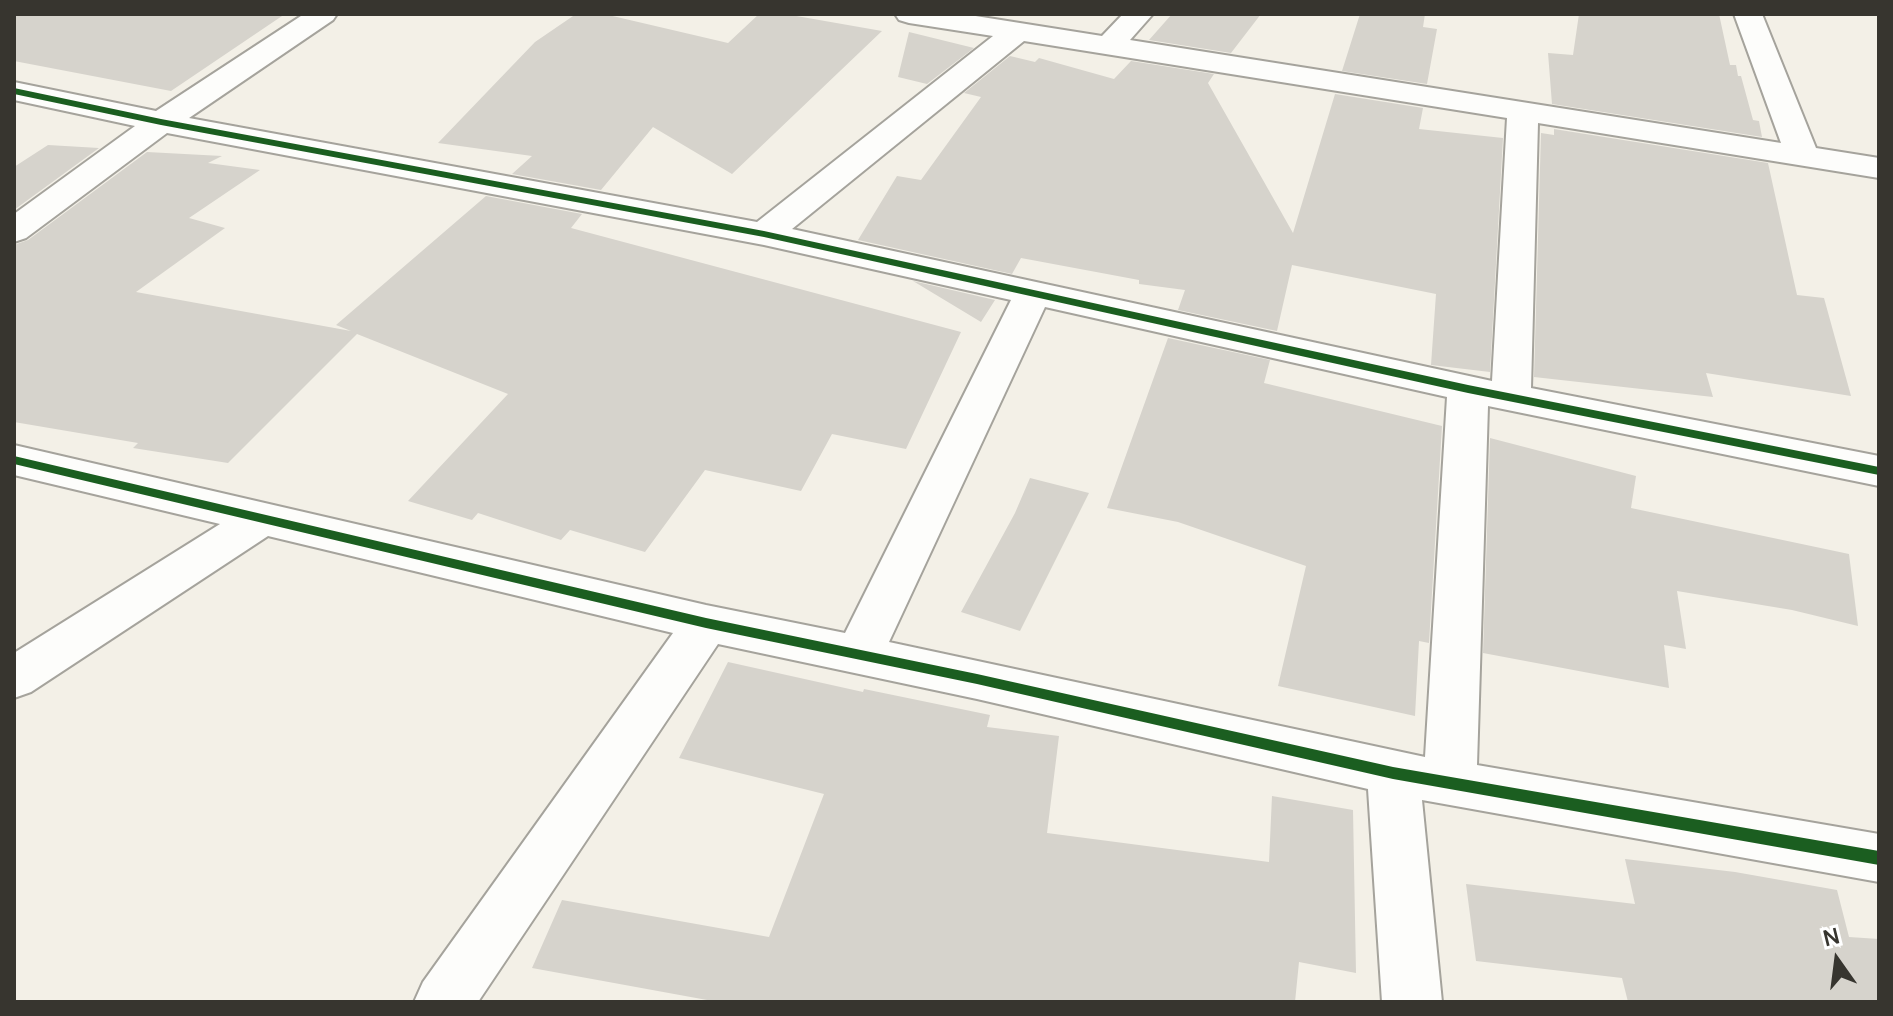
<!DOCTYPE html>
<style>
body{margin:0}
#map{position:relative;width:1893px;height:1016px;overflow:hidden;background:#f3f0e7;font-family:Manrope,sans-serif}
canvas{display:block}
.frame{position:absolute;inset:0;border:16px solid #37352f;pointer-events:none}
.north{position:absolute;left:1797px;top:920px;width:80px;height:80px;-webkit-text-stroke:6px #fff;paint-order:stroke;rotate:346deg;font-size:22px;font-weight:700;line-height:32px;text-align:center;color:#37352f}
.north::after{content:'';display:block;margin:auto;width:28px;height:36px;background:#37352f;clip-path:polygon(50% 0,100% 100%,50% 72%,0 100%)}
</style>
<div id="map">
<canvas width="1893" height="1016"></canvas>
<div class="frame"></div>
<div class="north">N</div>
</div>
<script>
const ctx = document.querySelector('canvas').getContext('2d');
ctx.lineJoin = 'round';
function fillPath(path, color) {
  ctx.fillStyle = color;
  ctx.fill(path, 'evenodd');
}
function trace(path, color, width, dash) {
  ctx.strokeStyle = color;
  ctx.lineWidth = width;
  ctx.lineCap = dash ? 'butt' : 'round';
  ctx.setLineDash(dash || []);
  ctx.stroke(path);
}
const building = new Path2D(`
 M14,14H285L171,91L14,61Z
 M576,14H604L728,43L759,14H785L882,31L732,174L653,127L601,190L512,174L532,156L438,143L535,42Z
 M1172,14H1261L1231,53L1149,40Z
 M1360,14H1425L1423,27L1437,29L1427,84L1342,71Z
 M1579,14H1719L1730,65H1736L1738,76H1741L1753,120L1759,121L1762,137L1552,104L1548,53L1573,55Z
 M909,32L974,48L927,84L898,77Z
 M1010,56L1035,62L1039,58L1114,79L1131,61L1214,74L1208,83L1293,233L1335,94L1423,108L1419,129L1503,138L1490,372L1431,365L1436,294L1292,265L1277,331L1178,310L1185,290L1139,284V280L1021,258L1012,274L858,240L897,176L921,180L981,97L964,93Z
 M1554,129L1768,163L1797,295L1824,298L1851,396L1706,373L1713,397L1534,377L1541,133L1554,135Z
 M48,145L99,148L14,210V167Z
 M147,152L222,156L208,163L260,170L189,218L225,228L136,292L351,331L336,325L486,196L582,214L571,228L961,332L906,449L832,434L801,491L705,470L645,552L570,530L561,540L478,513L472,520L408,501L508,394L357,334L228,463L133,448L138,443L14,422V245L28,240Z
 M913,281L995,300L981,322Z
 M1168,338L1270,360L1264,383L1442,426L1429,643L1419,641L1415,716L1278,686L1306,566L1178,522L1107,508Z
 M1490,438L1636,476L1631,508L1849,554L1858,626L1792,610L1677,591L1686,649L1664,645L1669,688L1483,653Z
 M1030,478L1089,493L1020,631L961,612L1015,513Z
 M728,662L863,692L864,689L990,715L987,727L1059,736L1047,833L1269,862L1272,796L1353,810L1356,973L1299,962L1295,1002H718L532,968L562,900L769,937L824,794L679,758Z
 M1625,859L1735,872L1837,890L1849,937L1879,939V1002H1628L1622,978L1476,961L1466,884L1635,904Z`);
const street = new Path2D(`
 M304,14H337L333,20L189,118L757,222L993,36L909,23L899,20L895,14H963L1102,36L1123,14H1153L1130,40L1781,143L1734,14H1762L1816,148L1879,158V178L1538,123L1531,388L1879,456V486L1488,406L1477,765L1879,834V882L1422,800L1442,1002H1382L1368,789L977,699L718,644L478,1002H414L423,982L673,633L268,536L31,692L14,698V653L220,524L14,475V445L706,605L845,633L1011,300L764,245L167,133L26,238L14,242V214L135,126L14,100V82L156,111ZM1024,41L1507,118L1492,381L792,229ZM1045,307L1447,397L1425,757L889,642Z`);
const cycleway = new Path2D(`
 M14,88L161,119L764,231L1468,385L1879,467V475L1468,393L764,237L161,125L14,94Z
 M14,456L706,618L977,674L1393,767L1879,851V865L1393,779L977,684L706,628L14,464Z`);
fillPath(building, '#d6d3cc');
trace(street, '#a5a39c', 4);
fillPath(street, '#fdfdfb');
fillPath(cycleway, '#1b5e20');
</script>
